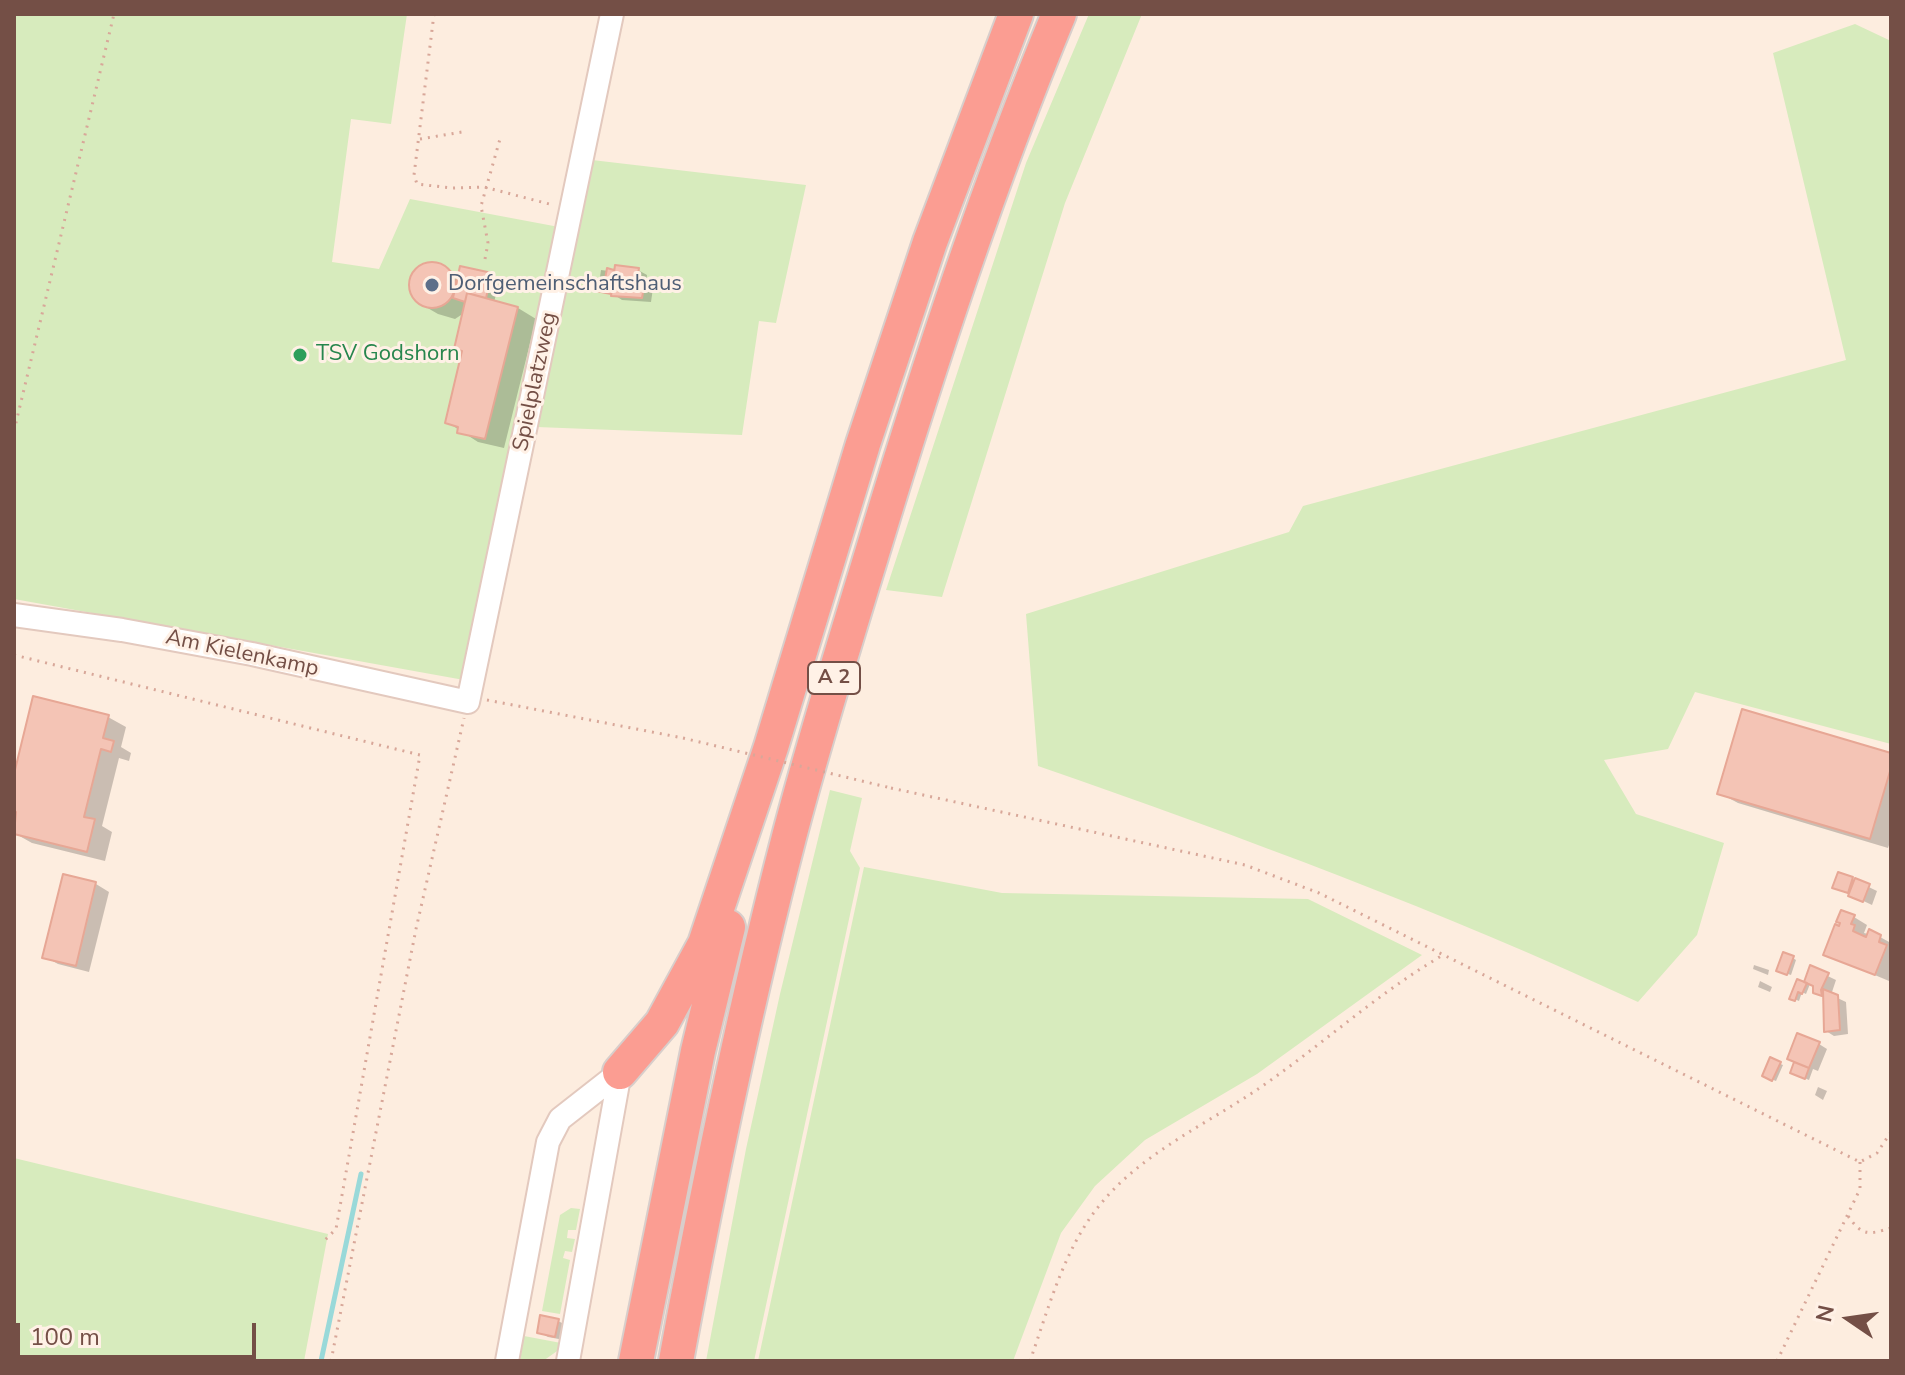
<!DOCTYPE html>
<html>
<head>
<meta charset="utf-8">
<style>
	body { margin:0 }
	#map { position:relative; width:1905px; height:1375px; overflow:hidden; background:#fdeddf; font-family:"Nunito Sans",sans-serif }
	canvas { display:block }
	.frame { position:absolute; inset:0; border:16px solid #744f46; pointer-events:none }
	.north { position:absolute; left:1809px; top:1279px; width:80px; height:80px; -webkit-text-stroke:6px #fff1e6; paint-order:stroke; rotate:283deg; font-size:22px; font-weight:700; line-height:32px; text-align:center; color:#744f46 }
	.north::after { content:''; display:block; margin:auto; width:28px; height:36px; background:#744f46; clip-path:polygon(50% 0,100% 100%,50% 72%,0 100%) }
	.scale { position:absolute; left:16px; top:1323px; width:240px; height:36px; box-sizing:border-box; border:4px solid #744f46; border-top:0; padding-left:10px; font-size:24px; line-height:28px; white-space:nowrap; color:#744f46; -webkit-text-stroke:6px #fff1e6; paint-order:stroke }
</style>
</head>
<body>
<div id="map">
<canvas width="1905" height="1375"></canvas>
<div class="frame"></div>
<div class="north">N</div>
<div class="scale">100 m</div>
</div>
<script>
const c = document.querySelector('canvas').getContext('2d');
c.lineJoin = 'round';
function paint(path, color) { c.fillStyle = color; c.fill(path, 'evenodd'); }
function stroke(path, color, width, dash) { c.strokeStyle = color; c.lineWidth = width; c.lineCap = dash ? 'butt' : 'round'; c.setLineDash(dash || []); c.stroke(path); }
function label(font, color, halo, rows, align = 'center') {
  c.font = font + ' "Nunito Sans",sans-serif'; c.lineWidth = 6; c.setLineDash([]); c.textBaseline = 'middle'; c.strokeStyle = halo; c.fillStyle = color; for (const [text, x, y, turn = 0] of rows) {
    c.save(); c.translate(x, y); c.rotate((+turn || 0) * Math.PI / 180); c.textAlign = isNaN(turn) ? turn : align; if (halo) c.strokeText(text, 0, 0); c.fillText(text, 0, 0); c.restore();
  }
}
paint(new Path2D(`
	M 14,14 L 407,14 L 391,124 L 351,119 L 332,262 L 379,269 L 410,199 L 559,227 L 464,680 L 14,599 Z
	M 1089,14 L 1142,14 L 1065,203 L 942,597 L 886,590 L 1026,163 Z
	M 1855,24 L 1891,41 L 1891,744 L 1695,692 L 1668,749 L 1604,760 L 1636,814 L 1724,843 L 1697,935 L 1638,1002 C 1442,911 1242,837 1038,766 L 1026,614 L 1289,532 L 1303,506 L 1846,360 L 1773,53 Z
	M 592,160 L 806,185 L 776,323 L 759,321 L 742,435 L 537,427 Z
	M 830,790 L 862,798 L 850,851 L 860,868 L 754,1361 L 706,1361 L 746,1149 L 780,994 Z
	M 864,867 L 1002,893 L 1308,899 L 1422,955 L 1257,1074 L 1145,1140 L 1095,1186 L 1061,1233 L 1013,1361 L 758,1361 Z
	M 14,1158 L 328,1234 L 304,1361 L 14,1361 Z
	M 571,1208 L 580,1209 L 576,1230 L 568,1230 L 567,1238 L 575,1239 L 572,1252 L 565,1251 L 563,1258 L 570,1260 L 560,1314 L 542,1311 L 560,1215 Z
	M 524,1336 L 561,1343 L 560,1349 L 543,1361 L 520,1361 Z`), '#d7ebbd');
paint(new Path2D(`
	M 429,263 L 445,267 L 460,276 L 492,275 L 500,280 L 494,302 L 518,308 L 536,319 L 504,448 L 478,442 L 447,422 L 464,353 L 456,348 L 464,313 L 455,319 L 438,314 L 419,303 L 410,289 L 414,273 Z
	M 601,270 L 616,272 L 638,270 L 647,275 L 646,284 L 653,288 L 651,302 L 622,300 L 613,294 L 598,290 Z
	M 108,717 L 126,727 L 121,747 L 131,753 L 129,761 L 119,758 L 102,826 L 112,832 L 105,861 L 32,843 L 14,833 L 18,814 L 14,812 L 14,782 Z
	M 1891,755 L 1891,839 L 1888,848 L 1738,803 L 1719,793 Z
	M 64,877 L 96,884 L 109,892 L 89,972 L 58,964 L 45,957 Z
	M 1852,879 L 1877,891 L 1872,905 L 1838,889 Z
	M 1854,917 L 1867,925 L 1864,933 L 1880,937 L 1891,943 L 1889,981 L 1825,954 L 1840,929 Z
	M 1793,958 L 1796,960 L 1791,975 L 1782,972 Z
	M 1754,965 L 1769,970 L 1768,975 L 1753,969 Z
	M 1811,968 L 1836,980 L 1831,995 L 1846,1002 L 1848,1034 L 1834,1036 L 1826,1031 L 1824,995 L 1814,989 L 1815,986 L 1810,984 L 1806,994 L 1802,992 L 1799,1001 L 1792,998 L 1805,985 Z
	M 1760,981 L 1772,987 L 1770,992 L 1758,987 Z
	M 1819,1044 L 1827,1049 L 1818,1071 L 1813,1069 L 1809,1080 L 1795,1074 L 1796,1062 Z
	M 1771,1060 L 1783,1065 L 1776,1081 L 1764,1076 Z
	M 1818,1087 L 1827,1091 L 1823,1100 L 1815,1095 Z
	M 558,1321 L 566,1325 L 564,1340 L 548,1337 L 539,1332 Z`), '#0003');
stroke(new Path2D(`
	M 321,1361 L 361,1174`), '#99d9d9', 5);
const building = new Path2D(`
	M409 285a23 23 0 1 1 46 0a23 23 0 1 1-46 0Z
	M 615,265 L 639,268 L 637,280 L 645,281 L 642,298 L 611,296 Z
	M 460,266 L 492,273 L 486,298 L 467,293 L 465,302 L 453,298 Z
	M 607,268 L 614,270 L 611,294 L 596,291 L 597,284 L 604,285 Z
	M 467,293 L 518,307 L 485,439 L 457,433 L 458,427 L 445,423 L 462,351 L 454,349 Z
	M 33,696 L 109,715 L 103,738 L 114,741 L 111,752 L 101,749 L 84,817 L 95,819 L 87,852 L 14,834 L 16,812 L 14,812 L 14,774 Z
	M 1742,709 L 1891,753 L 1891,768 L 1870,839 L 1717,794 Z
	M 1838,872 L 1853,877 L 1848,893 L 1832,888 Z
	M 63,874 L 96,882 L 76,966 L 42,958 Z
	M 1855,878 L 1870,884 L 1863,902 L 1848,896 Z
	M 1841,910 L 1855,915 L 1851,924 L 1855,925 L 1853,931 L 1866,937 L 1869,929 L 1881,935 L 1879,942 L 1887,945 L 1875,975 L 1823,955 L 1835,924 L 1839,926 L 1840,923 L 1836,922 Z
	M 1783,952 L 1794,956 L 1787,975 L 1776,971 Z
	M 1810,965 L 1829,973 L 1821,990 L 1822,996 L 1813,993 L 1813,986 L 1804,982 Z
	M 1797,979 L 1807,983 L 1802,994 L 1798,992 L 1795,1001 L 1789,999 Z
	M 1823,989 L 1838,995 L 1840,1030 L 1824,1032 Z
	M 1797,1033 L 1820,1042 L 1809,1068 L 1787,1059 Z
	M 1770,1057 L 1781,1062 L 1772,1081 L 1762,1076 Z
	M 1794,1062 L 1809,1068 L 1805,1079 L 1790,1073 Z
	M 540,1315 L 559,1319 L 555,1337 L 537,1333 Z`);
paint(building, '#f4c4b5');
stroke(building, '#e7a795', 2);
const minor = new Path2D(`
	M 14,615 L 122,630 L 252,654 L 468,702 L 612,14
	M 507,1361 L 548,1142 L 560,1119 L 620,1072
	M 568,1361 L 620,1072`);
const highway = new Path2D(`
	M 620,1072 L 662,1023 L 705,944 L 771,747 L 863,444 L 930,242 L 1016,14
	M 636,1361 L 698,1051 L 728,927
	M 676,1361 C 708,1186 744,1010 789,837 C 815,737 846,639 876,540 C 930,362 988,185 1059,14`);
stroke(minor, '#e3c9be', 26);
stroke(highway, '#d8cecb', 38);
stroke(new Path2D(`
	M 434,14 L 414,175 L 417,184 L 452,188 L 484,187 L 553,205
	M 420,139 L 462,132
	M 485,259 L 488,243 L 481,206 L 500,139
	M 14,431 L 114,14
	M 14,655 L 420,755 L 336,1229 L 325,1240
	M 487,700 L 683,738
	M 891,788 L 1245,865 L 1319,893 L 1860,1162 L 1877,1153 L 1891,1132
	M 1848,1216 C 1862,1236 1868,1235 1891,1228
	M 331,1361 L 416,929 L 464,718
	M 1030,1361 C 1048,1310 1064,1249 1099,1206 C 1140,1154 1207,1124 1261,1087 C 1323,1044 1378,993 1443,955
	M 1777,1361 L 1860,1189 L 1860,1162`), '#d8a799', 3, [2, 6]);
stroke(minor, '#fff', 22);
stroke(highway, '#fb9d92', 34);
stroke(new Path2D(`
	M 683,738 L 891,788`), '#d8a799', 3, [2, 6]);
for (const [x, y, r, color] of [
	[432,285,8,"#5c6f8a"],
	[300,355,8,"#2e9e5b"]
]) { const dot = new Path2D(); dot.arc(x, y, r, 0, 2 * Math.PI); c.fillStyle = color; c.fill(dot); stroke(dot, '#fff1e6', 3); }
for (const [x, y, w] of [
	[834,678,52]
]) { const box = new Path2D(); box.roundRect(x - w / 2, y - 16, w, 32, 6); c.fillStyle = '#fff1e6'; c.fill(box); stroke(box, '#744f46', 2); }
label('bold 20px', '#744f46', null, [
	["A 2",834,678]
]);
label('22px', '#4e5e75', '#fff1e6', [
	["Dorfgemeinschaftshaus",448,285]
], 'left');
label('22px', '#27864d', '#fff1e6', [
	["TSV Godshorn",316,355]
], 'left');
label('22px', '#744f46', '#fff1e6', [
	["Spielplatzweg",536,382,-78],
	["Am Kielenkamp",242,654,12]
]);
</script>
</body>
</html>
